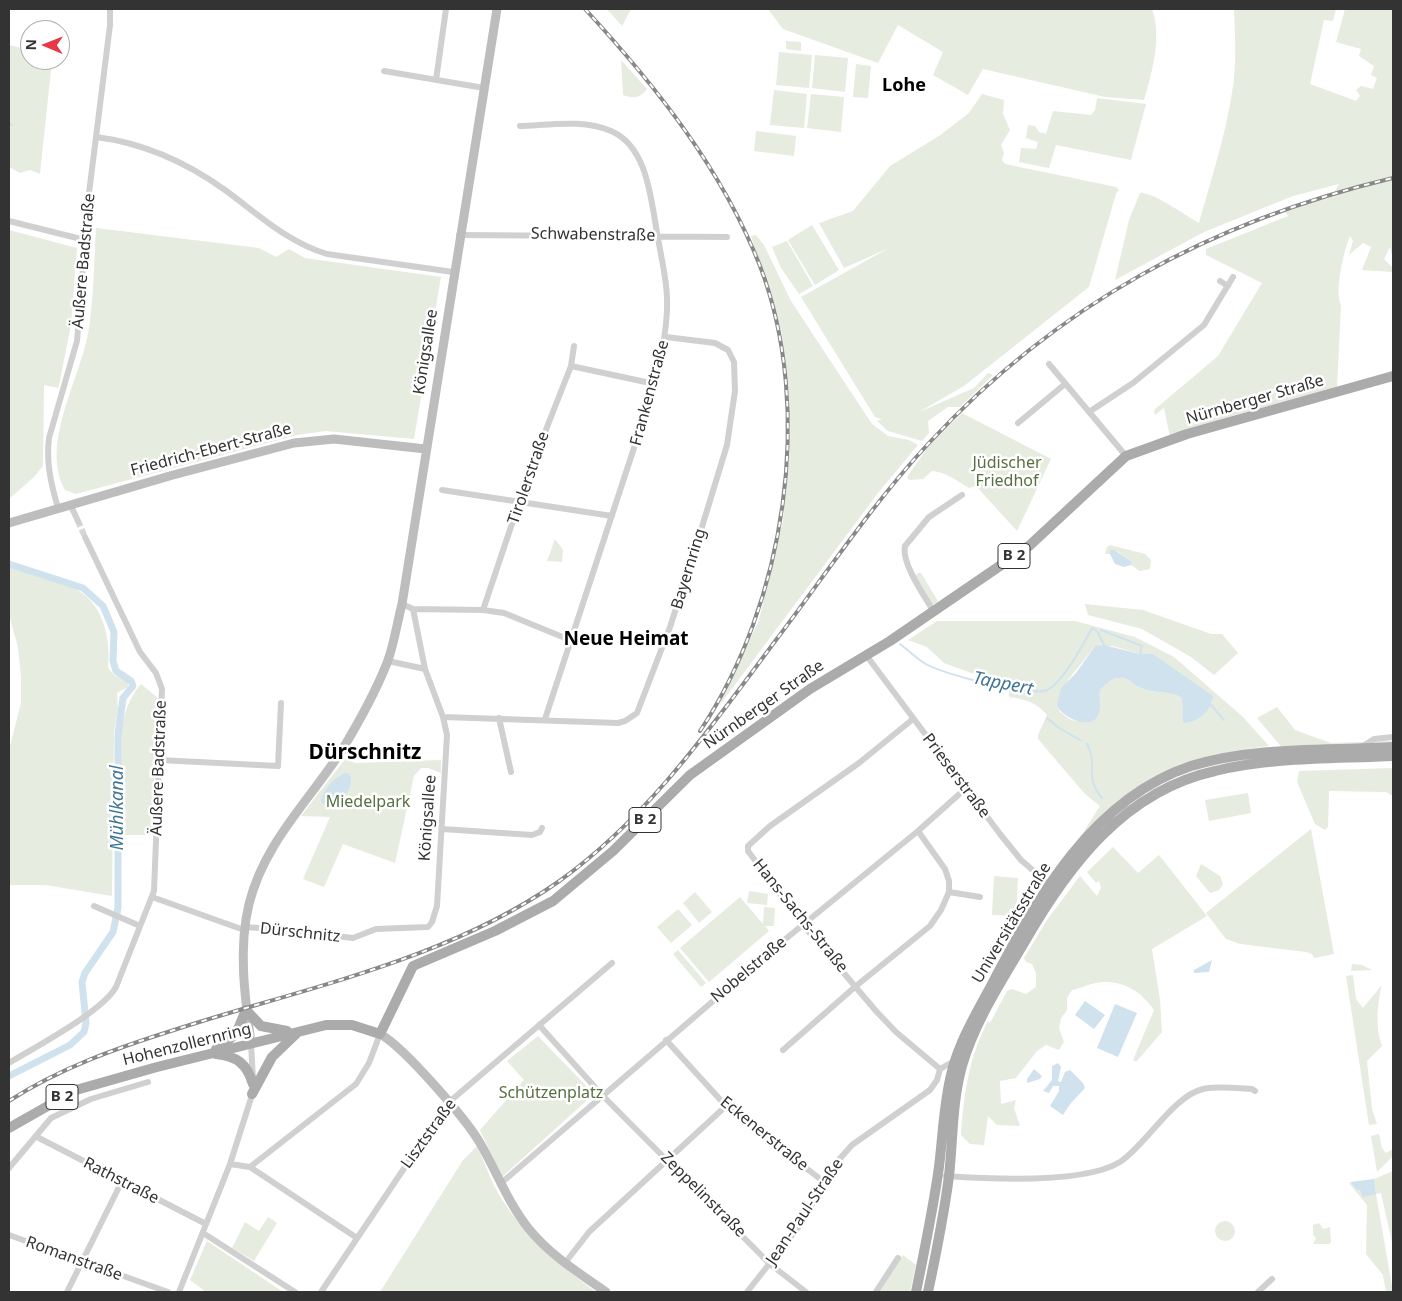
<!DOCTYPE html>
<html>
<head>
<meta charset="utf-8">
<style>
	body { margin:0 }
	#map { position:relative; width:1402px; height:1301px; overflow:hidden; background:#fff; font-family:"Noto Sans",sans-serif }
	canvas { display:block }
	.frame { position:absolute; inset:0; border:10px solid #333; pointer-events:none }
	.north { position:absolute; left:20px; top:20px; width:50px; height:50px; box-sizing:border-box; background:#fff; border:1px solid #adadad; border-radius:50%; rotate:271deg; font-size:14px; font-weight:700; line-height:20px; text-align:center; color:#333 }
	.north::after { content:''; display:block; margin:auto; width:18px; height:22px; background:#e63946; clip-path:polygon(50% 0,100% 100%,50% 72%,0 100%) }
</style>
</head>
<body>
<div id="map">
<canvas width="1402" height="1301"></canvas>
<div class="frame"></div>
<div class="north">N</div>
</div>
<script>
const c = document.querySelector('canvas').getContext('2d');
c.lineJoin = 'round';
function paint(path, color) { c.fillStyle = color; c.fill(path, 'evenodd'); }
function stroke(path, color, width, dash) { c.strokeStyle = color; c.lineWidth = width; c.lineCap = dash ? 'butt' : 'round'; c.setLineDash(dash || []); c.stroke(path); }
function label(font, color, halo, rows, align = 'center') {
  c.font = font + ' "Noto Sans",sans-serif'; c.lineWidth = 5; c.setLineDash([]); c.textBaseline = 'middle'; c.strokeStyle = halo; c.fillStyle = color; for (const [text, x, y, turn = 0] of rows) {
    c.save(); c.translate(x, y); c.rotate((+turn || 0) * Math.PI / 180); c.textAlign = isNaN(turn) ? turn : align; if (halo) c.strokeText(text, 0, 0); c.fillText(text, 0, 0); c.restore();
  }
}
paint(new Path2D(`
	M 607,9 L 631,9 L 622,26 Z
	M 768,9 L 1152,9 C 1162,37 1152,73 1144,100 L 1105,97 L 983,69 L 968,95 L 933,75 L 943,52 L 898,25 L 878,63 L 783,29 Z
	M 1234,9 L 1336,9 L 1333,21 L 1324,20 L 1310,84 L 1356,101 L 1360,96 L 1356,90 L 1361,86 L 1373,89 L 1377,78 L 1371,75 L 1374,66 L 1359,56 L 1361,49 L 1336,42 L 1345,9 L 1393,9 L 1393,260 L 1390,247 L 1384,259 L 1393,268 L 1393,272 L 1362,270 L 1371,247 L 1363,243 L 1349,255 L 1353,241 L 1350,236 C 1344,250 1334,291 1341,305 L 1337,388 L 1235,415 L 1170,437 L 1164,408 L 1155,415 L 1154,410 L 1218,356 L 1262,283 L 1206,255 L 1206,249 L 1288,216 L 1285,211 L 1332,196 L 1339,184 L 1293,196 L 1204,232 L 1115,280 L 1129,220 L 1140,193 C 1154,192 1186,216 1199,223 C 1211,180 1225,137 1232,93 C 1237,65 1235,37 1234,9 Z
	M 786,41 L 801,42 L 801,51 L 786,49 Z
	M 9,45 L 30,50 L 30,60 L 52,60 L 40,174 L 30,170 L 20,173 L 9,167 Z
	M 779,52 L 812,55 L 809,88 L 776,85 Z
	M 815,55 L 848,58 L 845,92 L 812,88 Z
	M 621,60 L 647,89 C 640,98 634,99 623,95 Z
	M 856,64 L 871,66 L 868,98 L 853,97 Z
	M 774,90 L 807,94 L 804,128 L 770,125 Z
	M 811,94 L 844,97 L 841,132 L 807,128 Z
	M 982,94 L 1004,100 L 1003,114 L 1010,130 L 1001,145 L 1004,153 L 1002,160 L 1005,164 L 1116,187 L 1119,190 L 1116,194 L 1089,287 L 964,386 L 919,412 L 974,388 L 988,373 L 993,375 L 960,407 L 948,407 L 928,421 L 929,433 L 922,441 L 888,431 L 877,421 L 882,419 L 875,417 L 801,297 L 889,248 L 844,268 L 819,223 L 853,211 L 890,166 L 939,136 L 969,113 Z
	M 1097,98 L 1146,104 L 1131,160 L 1056,145 L 1049,168 L 1019,162 L 1021,148 L 1036,149 L 1038,142 L 1026,138 L 1028,125 L 1035,126 L 1039,132 L 1046,134 L 1053,111 L 1091,115 L 1095,110 Z
	M 756,131 L 796,136 L 794,156 L 754,151 Z
	M 812,225 L 839,270 L 815,285 L 788,240 Z
	M 96,228 L 259,248 L 276,257 L 289,249 L 305,258 L 441,277 L 414,439 L 326,431 L 297,435 L 76,494 L 65,490 C 39,443 82,377 89,328 C 94,295 94,261 96,228 Z
	M 9,230 L 77,248 L 71,325 L 59,385 L 58,388 L 44,385 L 43,466 L 34,477 L 9,499 Z
	M 756,235 L 764,245 L 791,301 L 872,424 L 888,436 L 909,440 L 918,445 L 878,493 L 719,706 L 759,620 L 783,521 L 790,435 L 782,334 L 751,236 Z
	M 787,241 L 813,286 L 799,294 L 781,268 L 772,247 Z
	M 962,413 L 1051,459 L 1017,531 L 976,486 L 969,488 C 957,481 946,472 932,471 L 923,479 L 909,480 L 907,477 L 928,447 Z
	M 555,539 L 563,550 L 562,562 L 547,561 Z
	M 1110,545 L 1145,554 L 1151,560 L 1150,569 L 1140,571 L 1131,565 L 1131,561 L 1118,552 L 1111,550 L 1110,554 L 1105,554 L 1107,547 Z
	M 9,567 C 26,573 65,582 79,591 C 104,606 111,641 108,668 L 114,675 L 128,682 L 128,687 L 117,693 L 118,709 L 114,734 L 112,896 L 45,885 L 9,885 L 9,750 L 21,703 L 21,676 L 18,647 L 9,615 Z
	M 918,573 L 921,573 L 938,601 L 935,604 L 931,604 L 915,576 Z
	M 1085,604 L 1143,610 L 1211,634 L 1222,634 L 1238,653 L 1214,675 L 1191,657 L 1142,629 L 1088,615 Z
	M 937,621 L 1075,621 L 1135,637 L 1174,657 L 1243,717 L 1269,746 C 1188,755 1136,780 1079,839 L 1100,806 L 1085,794 L 1038,739 L 1038,735 L 1047,715 C 1036,702 1025,699 1009,697 L 1008,682 L 971,673 L 944,663 L 927,647 L 908,640 ZM 1095,646 L 1113,646 L 1140,654 L 1153,654 L 1203,691 L 1184,723 L 1182,698 C 1169,690 1155,694 1141,688 C 1135,686 1130,680 1124,678 C 1114,676 1107,683 1100,690 L 1099,713 L 1088,722 L 1071,720 L 1060,712 L 1057,706 L 1068,680 Z
	M 141,684 L 159,699 L 151,835 L 122,835 C 121,789 109,720 141,684 Z
	M 1277,707 L 1295,730 L 1331,743 L 1393,741 L 1393,745 L 1284,750 L 1257,718 Z
	M 346,758 L 355,763 L 441,760 L 441,773 L 428,768 L 421,768 L 414,776 L 395,863 L 343,844 L 324,887 L 303,879 L 330,817 L 301,816 Z
	M 1393,768 L 1393,796 L 1386,792 L 1329,791 L 1328,827 L 1325,830 L 1315,824 L 1297,782 L 1299,771 Z
	M 1248,793 L 1251,813 L 1209,821 L 1205,800 Z
	M 1311,829 L 1334,954 L 1314,958 L 1312,954 L 1306,952 L 1240,944 L 1226,939 L 1206,913 Z
	M 1113,847 L 1138,873 L 1159,855 L 1207,916 L 1152,949 L 1160,1000 L 1162,1032 L 1136,1062 L 1133,1060 L 1154,1010 C 1143,994 1127,982 1106,982 C 1095,981 1082,988 1072,990 L 1067,998 L 1067,1010 L 1061,1018 L 1059,1028 L 1064,1042 L 1059,1050 L 1046,1045 L 1037,1051 L 1016,1078 L 1000,1081 L 1001,1104 L 1016,1100 L 1014,1108 L 1020,1126 L 997,1125 L 988,1116 L 984,1145 L 970,1144 L 961,1135 C 964,1095 968,1059 988,1021 L 990,1023 L 1007,991 L 1012,989 L 1026,994 L 1036,987 L 1036,973 L 1032,964 L 1026,962 L 1024,958 L 1047,920 L 1080,876 L 1097,896 L 1101,888 L 1099,881 L 1096,883 L 1087,872 Z
	M 1201,864 L 1220,876 L 1223,884 L 1219,890 L 1210,893 L 1196,876 Z
	M 994,876 L 1018,878 L 1016,916 L 992,915 Z
	M 749,891 L 768,894 L 767,905 L 747,903 Z
	M 695,892 L 712,912 L 699,923 L 683,903 Z
	M 740,897 L 763,924 L 764,907 L 775,908 L 774,926 L 765,926 L 769,931 L 709,982 L 680,948 Z
	M 678,909 L 692,925 L 671,943 L 657,927 Z
	M 678,950 L 706,983 L 701,987 L 673,954 Z
	M 1352,964 L 1362,965 L 1372,970 L 1351,971 Z
	M 1353,975 L 1356,999 L 1363,1008 L 1382,985 C 1377,1003 1375,1028 1382,1046 L 1367,1061 L 1372,1109 L 1377,1124 L 1369,1125 L 1346,976 Z
	M 538,1036 L 594,1094 L 502,1177 L 480,1130 L 524,1080 L 507,1061 Z
	M 1379,1134 L 1382,1148 L 1386,1153 L 1393,1149 L 1393,1156 L 1377,1172 L 1371,1136 Z
	M 477,1146 C 485,1163 491,1182 501,1198 C 526,1238 559,1265 596,1292 L 380,1292 L 463,1160 Z
	M 1393,1171 L 1393,1247 L 1381,1193 L 1376,1194 L 1393,1292 L 1386,1292 L 1383,1275 L 1366,1254 L 1367,1205 L 1348,1182 C 1361,1190 1359,1193 1376,1194 L 1374,1179 Z
	M 268,1217 L 277,1223 L 254,1261 L 232,1248 L 245,1222 L 259,1231 Z
	M1215 1231a10 10 0 1 1 20 0a10 10 0 1 1-20 0Z
	M 1319,1223 L 1323,1229 L 1330,1227 L 1331,1242 L 1329,1244 L 1313,1244 L 1316,1238 L 1313,1235 L 1313,1225 Z
	M 207,1241 L 283,1292 L 206,1292 L 190,1280 Z
	M 903,1255 L 916,1265 L 910,1292 L 880,1292 Z`), '#e6ecdf');
paint(new Path2D(`
	M 1110,550 L 1114,550 L 1131,561 L 1131,565 L 1124,567 L 1115,564 L 1110,554 Z
	M 1104,645 L 1140,654 L 1153,654 L 1213,696 C 1210,712 1199,722 1183,723 L 1182,698 C 1169,690 1155,694 1141,688 C 1135,686 1130,680 1124,678 C 1114,676 1107,683 1100,690 C 1099,697 1101,706 1099,713 C 1093,732 1063,718 1057,706 L 1061,688 L 1076,673 L 1095,646 Z
	M 345,773 L 350,774 C 356,791 338,803 323,804 L 321,802 C 322,791 335,777 345,773 Z
	M 1212,960 L 1209,972 L 1194,973 L 1194,970 Z
	M 1085,1001 L 1105,1015 L 1094,1029 L 1075,1015 Z
	M 1115,1004 L 1137,1013 L 1118,1057 L 1097,1048 Z
	M 1058,1063 L 1061,1067 L 1058,1081 L 1061,1082 L 1065,1072 L 1070,1070 L 1083,1083 L 1085,1088 L 1071,1103 L 1063,1115 L 1050,1106 L 1059,1091 L 1059,1086 L 1053,1086 L 1049,1093 L 1043,1091 L 1052,1080 L 1052,1066 Z
	M 1034,1069 L 1042,1076 L 1040,1079 L 1027,1083 L 1027,1079 Z
	M 1374,1179 L 1376,1194 L 1363,1197 L 1360,1190 L 1357,1190 L 1350,1182 Z`), '#cfe2ee');
stroke(new Path2D(`
	M 9,123 L 12,125
	M 1101,630 L 1142,646 L 1140,654
	M 900,644 C 908,650 916,658 924,663 C 941,674 1030,697 1047,690 C 1063,683 1084,643 1092,628 L 1097,631 L 1104,645
	M 1211,705 L 1224,720
	M 1047,718 L 1059,728 L 1080,740
	M 1087,744 C 1099,766 1083,775 1102,798`), '#cfe2ee', 2);
stroke(new Path2D(`
	M 9,564 L 83,588 L 103,606 L 114,632 L 113,661 L 116,671 L 131,681 L 133,686 L 123,698 L 118,735 L 118,908 L 113,932 L 85,973 L 82,982 L 86,1023 L 84,1032 L 70,1045 L 9,1076`), '#cfe2ee', 7);
stroke(new Path2D(`
	M 78,521 L 85,537`), '#d6d6d6', 6, [6, 3]);
stroke(new Path2D(`
	M 384,71 L 484,88
	M 436,80 L 446,9
	M 520,126 C 549,125 584,119 611,131 C 649,147 651,203 658,238 C 662,262 668,285 667,309 C 666,335 661,359 655,384 L 545,719
	M 96,137 C 144,143 186,162 225,190 C 258,214 287,242 327,254 L 453,272
	M 9,221 L 85,240
	M 459,235 L 727,237
	M 1220,281 L 1228,286
	M 1049,364 L 1126,456
	M 571,366 L 655,384
	M 1089,412 L 1133,383 L 1204,325 L 1233,277
	M 1018,423 L 1065,384
	M 442,490 L 612,516
	M 70,504 L 78,521
	M 58,508 C 51,484 46,463 49,438 L 77,341 L 89,193 L 110,25 L 110,9
	M 402,604 L 413,609 L 483,610 L 504,613 L 570,640
	M 483,610 L 529,473 L 571,366 L 574,346
	M 934,612 C 925,597 901,563 905,546 L 929,517 L 962,495
	M 866,655 L 1000,834 L 1021,860 L 1051,886
	M 388,661 L 425,669
	M 443,717 L 618,723 L 625,721 L 637,713 L 670,627 L 694,553 L 727,445 L 735,391 L 734,362 L 728,350 L 715,343 L 666,337
	M 499,718 L 511,772
	M 913,719 L 859,763 L 770,826 L 748,846 L 748,851 L 803,925 L 876,1011 L 896,1032 L 940,1069
	M 1360,748 L 1374,739 L 1393,737
	M 159,760 L 278,766 L 281,703
	M 442,829 L 532,835 L 540,832 L 542,828
	M 949,892 L 980,897
	M 152,897 L 244,930
	M 94,906 L 140,926
	M 245,927 L 287,930 L 353,938 L 376,929 L 428,927 L 432,922 L 437,906 L 447,735 L 443,717 L 425,669 L 413,609
	M 539,1025 L 602,1095 L 770,1264 L 806,1292
	M 666,1040 L 726,1106 L 824,1182
	M 251,1043 L 253,1079
	M 783,1050 L 856,986 L 930,926 L 941,910 L 949,892 L 949,881 L 945,869 L 918,831
	M 9,1063 C 35,1047 102,1012 116,987 L 154,891 L 162,689 L 156,673 L 140,652 L 85,537
	M 37,1137 L 206,1224
	M 230,1164 L 250,1167 L 357,1238
	M 250,1167 L 356,1084 L 369,1063 L 380,1034
	M 9,1168 L 51,1118 L 91,1099 L 148,1082
	M 946,1176 C 989,1179 1084,1184 1120,1162 C 1146,1145 1173,1096 1203,1089 C 1218,1086 1236,1088 1252,1089 L 1255,1091
	M 500,1184 L 783,941 L 918,831 L 965,789
	M 203,1233 L 295,1292
	M 9,1235 L 168,1292
	M 565,1263 L 589,1232 L 726,1106
	M 67,1292 L 122,1181
	M 179,1292 L 230,1164 L 253,1092
	M 321,1292 L 448,1103 L 612,963
	M 747,1292 L 800,1225 L 836,1163 L 852,1145 L 930,1090 L 937,1080 L 940,1069 L 956,1060
	M 876,1292 L 898,1258
	M 1258,1292 L 1272,1279`), '#d0d0d0', 6);
stroke(new Path2D(`
	M 9,523 L 173,475 L 294,443 L 334,439 L 426,449
	M 380,1034 C 404,1047 466,1119 480,1143 C 497,1172 508,1203 529,1229 C 550,1255 579,1273 606,1292
	M 251,1043 C 245,998 238,949 249,904 C 264,843 309,801 342,750 C 359,722 375,693 387,663 C 394,645 397,623 402,604 L 497,9`), '#bdbdbd', 9);
stroke(new Path2D(`
	M 246,1010 L 261,1026 L 287,1031
	M 216,1049 L 236,1034 L 246,1010
	M 216,1054 C 237,1056 247,1064 253,1084
	M 252,1094 L 272,1057 L 296,1034
	M 9,1128 L 76,1090 L 157,1067 L 326,1025 L 352,1025 L 380,1034 L 413,966 L 495,931 L 553,901 L 613,851 L 690,775 L 810,689 L 890,641 L 1029,546 L 1126,456 L 1187,434 L 1393,376
	M 916,1292 C 924,1253 932,1214 938,1174 C 943,1140 943,1104 952,1071 C 960,1040 977,1012 992,984 C 1037,898 1092,799 1191,766 C 1255,746 1327,751 1393,747
	M 928,1292 C 936,1254 944,1215 949,1176 C 953,1140 952,1102 962,1066 C 974,1023 1001,982 1024,943 C 1068,866 1124,791 1215,771 C 1272,757 1334,759 1393,756`), '#ababab', 10);
const rail = new Path2D(`
	M 585,9 C 655,85 722,169 760,266 C 815,410 785,604 700,731
	M 9,1101 C 60,1068 117,1048 174,1030 C 303,988 445,961 558,882 C 648,818 711,727 776,640 C 826,574 873,503 929,443 C 1057,305 1212,221 1393,178`);
stroke(rail, '#888', 4);
stroke(rail, '#fff', 2, [5.5]);
for (const [x, y, w] of [
	[1014,556,32],
	[645,820,32],
	[62,1097,32]
]) { const box = new Path2D(); box.roundRect(x - w / 2, y - 12.5, w, 25, 4); c.fillStyle = '#fff'; c.fill(box); stroke(box, '#333', 1); }
label('bold 15px', '#333', null, [
	["B 2",1014,556],
	["B 2",645,820],
	["B 2",62,1097]
]);
label('16px', '#333', '#fff', [
	["Schwabenstraße",593,235,1],
	["Äußere Badstraße",84,261,-85],
	["Königsallee",426,352,-81],
	["Frankenstraße",650,393,-75],
	["Nürnberger Straße",1255,400,-16],
	["Friedrich-Ebert-Straße",211,450,-15],
	["Tirolerstraße",529,478,-71],
	["Bayernring",689,569,-73],
	["Nürnberger Straße",764,705,-35],
	["Äußere Badstraße",159,768,-88],
	["Prieserstraße",956,776,53],
	["Königsallee",428,818,-86],
	["Hans-Sachs-Straße",800,916,51],
	["Universitätsstraße",1012,923,-59],
	["Dürschnitz",300,933,6],
	["Nobelstraße",749,970,-40],
	["Hohenzollernring",187,1045,-14],
	["Lisztstraße",429,1134,-54],
	["Eckenerstraße",764,1134,39],
	["Rathstraße",121,1181,27],
	["Zeppelinstraße",703,1195,45],
	["Jean-Paul-Straße",805,1212,-56],
	["Romanstraße",74,1259,20]
]);
label('16px', '#56703f', '#fff', [
	["Jüdischer",1007,463],
	["Friedhof",1007,481],
	["Miedelpark",368,802],
	["Schützenplatz",551,1093]
]);
label('bold 18px', '#000', '#fff', [
	["Lohe",904,86]
]);
label('italic 18px', '#3f7597', '#fff', [
	["Tappert",1003,684,11],
	["Mühlkanal",118,808,-90]
]);
label('bold 19px', '#000', '#fff', [
	["Neue Heimat",626,640]
]);
label('bold 21px', '#000', '#fff', [
	["Dürschnitz",365,753]
]);
</script>
</body>
</html>
